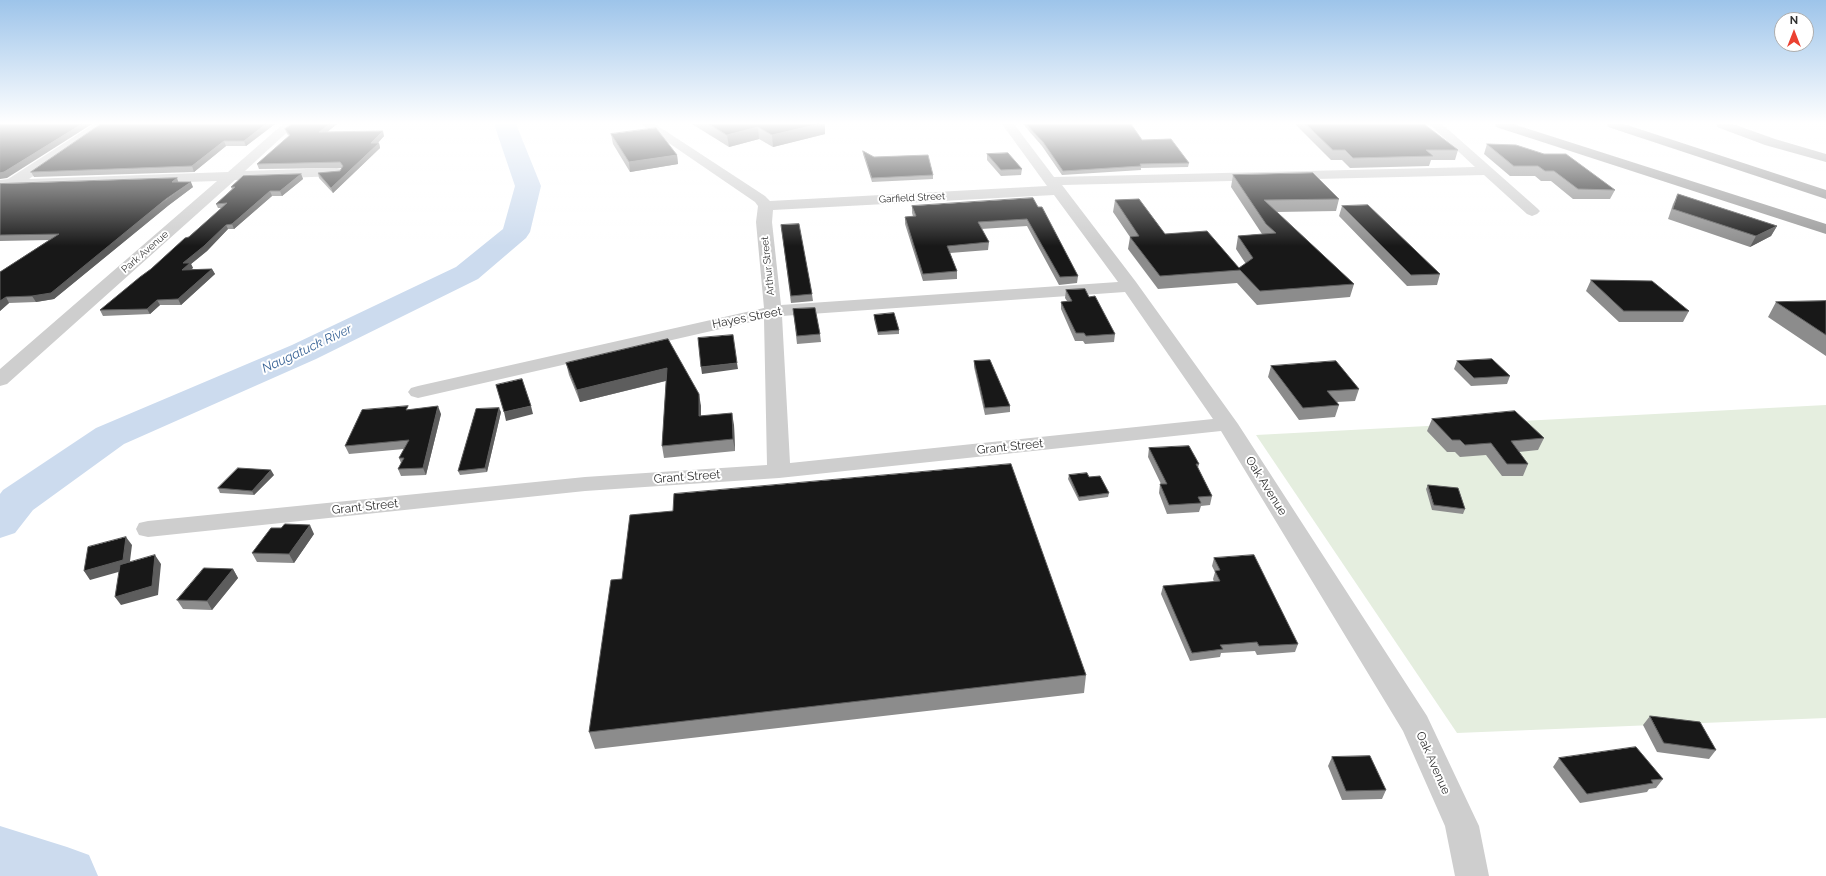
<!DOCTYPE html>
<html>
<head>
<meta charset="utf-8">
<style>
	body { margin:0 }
	#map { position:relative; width:1826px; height:876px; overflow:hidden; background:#fff; font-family:Raleway,sans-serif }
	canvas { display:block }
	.north { position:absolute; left:1774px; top:12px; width:40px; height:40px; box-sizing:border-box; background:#fff; border:1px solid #adadad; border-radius:50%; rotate:0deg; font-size:11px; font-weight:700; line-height:16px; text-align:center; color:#313131 }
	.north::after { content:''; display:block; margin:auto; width:14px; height:18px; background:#eb4131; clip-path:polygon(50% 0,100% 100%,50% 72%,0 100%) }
</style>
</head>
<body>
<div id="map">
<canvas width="1826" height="876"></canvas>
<div class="north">N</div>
</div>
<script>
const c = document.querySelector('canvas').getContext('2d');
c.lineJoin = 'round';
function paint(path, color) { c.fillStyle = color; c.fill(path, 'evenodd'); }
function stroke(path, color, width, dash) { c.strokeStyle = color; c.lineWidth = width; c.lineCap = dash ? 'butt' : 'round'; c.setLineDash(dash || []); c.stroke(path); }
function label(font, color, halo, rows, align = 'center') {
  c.font = font + ' Raleway,sans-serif'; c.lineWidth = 4; c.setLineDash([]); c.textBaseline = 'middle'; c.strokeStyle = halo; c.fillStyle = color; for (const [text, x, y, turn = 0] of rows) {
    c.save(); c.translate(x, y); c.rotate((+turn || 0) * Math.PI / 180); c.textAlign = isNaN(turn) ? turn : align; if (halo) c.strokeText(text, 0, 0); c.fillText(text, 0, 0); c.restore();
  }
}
paint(new Path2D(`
	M 1826,405 L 1826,718 L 1457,733 L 1256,435 Z`), '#e5eedf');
paint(new Path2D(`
	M 494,124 L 516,124 L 541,186 L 530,232 L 526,238 L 478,279 L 316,359 L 124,444 L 33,510 L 15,533 L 0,538 L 0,494 L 3,490 L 96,428 L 292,345 L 456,267 L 503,229 L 515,186 Z
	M 0,826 L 67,847 L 89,855 L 98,876 L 0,876 Z`), '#ccdbee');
paint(new Path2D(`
	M 94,124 L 108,124 L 29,179 L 228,172 L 283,124 L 296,124 L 245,171 L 337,168 L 342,169 L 344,172 L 342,175 L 337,176 L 235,180 L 7,384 L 0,386 L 0,369 L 217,181 L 0,188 L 0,180 L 8,179 Z
	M 641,124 L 655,124 L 765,196 L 770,201 L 1047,186 L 1002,124 L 1014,124 L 1054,177 L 1475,167 L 1429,124 L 1442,124 L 1537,208 L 1540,211 L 1537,214 L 1532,216 L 1527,214 L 1484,175 L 1062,185 L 1136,282 L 1238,424 L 1427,716 L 1479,826 L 1489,876 L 1455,876 L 1445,826 L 1403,731 L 1221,431 L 779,478 L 585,491 L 148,537 L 139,535 L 136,529 L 139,523 L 148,521 L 585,477 L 767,465 L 764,319 L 418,398 L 411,396 L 408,392 L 411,388 L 418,386 L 764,308 L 756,222 L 758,206 L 755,202 ZM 1054,195 L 1118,282 L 781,305 L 772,222 L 773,210 ZM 1125,292 L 1213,419 L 790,463 L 782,316 Z`), '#cecece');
paint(new Path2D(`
	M 1716,124 L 1733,124 L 1775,139 L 1826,154 L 1826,162 L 1765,145 L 1717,127 Z`), '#a9a9a9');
paint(new Path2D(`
	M 1495,124 L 1513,124 L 1826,224 L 1826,234 L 1496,127 Z
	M 1607,124 L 1624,124 L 1826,190 L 1826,199 L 1608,127 Z`), '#989898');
paint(new Path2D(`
	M 101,124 L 275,124 L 246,146 L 226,146 L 194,172 L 34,177 L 31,172 Z
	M 292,124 L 337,124 L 327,132 L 384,136 L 378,143 L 379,143 L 380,148 L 333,193 L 319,178 L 318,173 L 340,171 L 342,168 L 259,169 L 257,164 L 289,136 L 287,134 L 285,129 Z
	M 692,124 L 825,124 L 825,134 L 773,147 L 759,139 L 729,147 Z
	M 1023,124 L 1131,124 L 1142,140 L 1189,163 L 1188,167 L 1141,168 L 1141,170 L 1062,175 L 1042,146 Z
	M 1295,124 L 1424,124 L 1458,150 L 1455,160 L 1431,160 L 1429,166 L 1350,168 L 1342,160 L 1331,160 Z
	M 611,134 L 677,155 L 678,164 L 630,172 L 613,144 Z
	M 1487,144 L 1615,190 L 1610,199 L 1573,199 L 1551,181 L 1541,181 L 1535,176 L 1510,176 L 1484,154 Z
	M 863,151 L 874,157 L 933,175 L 933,179 L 872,182 L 863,154 Z
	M 987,154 L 1022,169 L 1021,175 L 1001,176 L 987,160 Z
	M 301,174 L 303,179 L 282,196 L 272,196 L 234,229 L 228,229 L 207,251 L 191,264 L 193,268 L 191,269 L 212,269 L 215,274 L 181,305 L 160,305 L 150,314 L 103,316 L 100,310 L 151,269 L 222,208 L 218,208 L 216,204 L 232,189 L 231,187 Z
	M 1233,175 L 1339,199 L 1336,211 L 1277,212 L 1354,284 L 1350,297 L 1257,305 L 1237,283 L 1158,289 L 1128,249 L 1130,237 L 1113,212 L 1115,200 L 1165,234 L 1239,268 L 1246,264 L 1236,249 L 1238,236 L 1262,234 L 1231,187 Z
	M 178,182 L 193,187 L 169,205 L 54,299 L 36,302 L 9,303 L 0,311 L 0,272 L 49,240 L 0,241 L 0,184 Z
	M 1678,194 L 1777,226 L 1771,236 L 1750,247 L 1668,219 L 1673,204 Z
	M 912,206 L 1038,207 L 1078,276 L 1077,283 L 1059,285 L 1027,226 L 981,229 L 989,242 L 988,250 L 950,253 L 957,271 L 957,279 L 923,281 L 905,224 L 905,217 L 913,216 L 912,213 Z
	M 1342,206 L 1440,274 L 1437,285 L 1407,286 L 1339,216 Z
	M 781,225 L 812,294 L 813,301 L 791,303 Z
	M 1591,280 L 1689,311 L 1683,322 L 1619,322 L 1586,291 Z
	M 1066,290 L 1089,297 L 1115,334 L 1114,342 L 1085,344 L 1083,341 L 1075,341 L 1061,309 L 1061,302 L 1067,301 L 1065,298 Z
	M 1826,301 L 1826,356 L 1768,317 L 1776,302 Z
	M 793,309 L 820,334 L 821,342 L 797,344 Z
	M 874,315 L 899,330 L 899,334 L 878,335 L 874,319 Z
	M 668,339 L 701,406 L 701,416 L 734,425 L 735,451 L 664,458 L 662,446 L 666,381 L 580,402 L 569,375 L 566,363 Z
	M 974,361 L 1010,406 L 1010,412 L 985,415 L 974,367 Z
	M 1457,361 L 1510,376 L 1507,384 L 1471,386 L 1454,369 Z
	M 1271,366 L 1359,389 L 1355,401 L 1337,402 L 1339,405 L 1335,417 L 1299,420 L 1268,377 Z
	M 409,409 L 441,414 L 426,475 L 401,476 L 398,469 L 401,463 L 399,458 L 404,449 L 349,454 L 345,446 Z
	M 501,412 L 487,472 L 460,475 L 458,471 Z
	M 1432,419 L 1544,438 L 1538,450 L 1519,452 L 1528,464 L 1523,476 L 1502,476 L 1486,455 L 1460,457 L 1455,452 L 1447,452 L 1427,431 Z
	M 1149,448 L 1199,464 L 1198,468 L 1212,496 L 1210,505 L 1201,506 L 1199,512 L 1167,514 L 1159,493 L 1160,484 L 1161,484 L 1148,457 Z
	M 274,475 L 254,495 L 220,493 L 218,488 Z
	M 1069,475 L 1089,477 L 1109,493 L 1108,497 L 1079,501 L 1068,479 Z
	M 1428,485 L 1465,509 L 1463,514 L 1432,510 L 1426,489 Z
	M 673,511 L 1086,675 L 1084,693 L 595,749 L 589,732 L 622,579 Z
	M 314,534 L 294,563 L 257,562 L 252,553 Z
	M 1214,558 L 1298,644 L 1295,652 L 1257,655 L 1255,651 L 1221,653 L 1220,657 L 1190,661 L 1161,594 L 1163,586 L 1214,582 L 1213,579 L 1215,572 L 1212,566 Z
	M 233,569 L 238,578 L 212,610 L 183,609 L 177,600 Z
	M 1650,716 L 1716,750 L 1709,759 L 1657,752 L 1643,725 Z
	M 1332,757 L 1386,790 L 1382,799 L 1342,800 L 1328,766 Z
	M 1559,758 L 1663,779 L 1656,788 L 1649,789 L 1647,792 L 1580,803 L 1553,767 Z`), '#8c8c8c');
paint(new Path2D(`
	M 82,124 L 92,124 L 7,178 L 0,179 L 0,173 Z
	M 266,124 L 275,124 L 246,146 L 244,141 Z
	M 330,124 L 337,124 L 321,137 L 319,132 Z
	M 819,124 L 825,124 L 825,134 L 773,147 L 772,135 Z
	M 758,127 L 759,139 L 729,147 L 727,135 Z
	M 383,131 L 384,136 L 373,148 L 371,143 Z
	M 224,141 L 226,146 L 194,172 L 192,166 Z
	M 379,143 L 380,148 L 333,193 L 331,188 Z
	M 677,155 L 678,164 L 630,172 L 629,162 Z
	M 301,174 L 303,179 L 282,196 L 280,191 Z
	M 177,178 L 179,184 L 172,182 Z
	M 191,182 L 193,187 L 169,205 L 54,299 L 36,302 L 32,296 Z
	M 270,191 L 272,196 L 234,229 L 232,224 Z
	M 226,225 L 228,229 L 207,251 L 191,264 L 193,268 L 184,275 L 182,270 L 183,263 Z
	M 1777,226 L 1771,236 L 1750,247 L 1756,236 Z
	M 212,269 L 215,274 L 181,305 L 178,299 Z
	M 6,297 L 9,303 L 0,311 L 0,301 Z
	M 157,300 L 160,305 L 150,314 L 147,309 Z
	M 737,363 L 738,369 L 702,374 L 701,367 Z
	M 667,368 L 669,380 L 580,402 L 577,390 Z
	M 699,394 L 701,406 L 701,428 L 699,416 Z
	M 438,406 L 441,414 L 426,475 L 423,468 Z
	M 531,406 L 533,414 L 506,421 L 504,412 Z
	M 499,408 L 501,412 L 487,472 L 485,468 Z
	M 732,413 L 734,425 L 735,451 L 733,439 Z
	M 271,470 L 274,475 L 254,495 L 252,491 Z
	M 310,525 L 314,534 L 294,563 L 289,554 Z
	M 126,537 L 132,545 L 129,569 L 90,580 L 84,571 Z
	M 155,555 L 161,564 L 158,595 L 121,605 L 115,597 Z
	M 233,569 L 238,578 L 212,610 L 207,601 Z`), '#5d5d5d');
const building = new Path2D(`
	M 0,124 L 82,124 L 4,172 L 0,173 Z
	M 101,124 L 266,124 L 244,141 L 224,141 L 192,166 L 31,172 Z
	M 292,124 L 330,124 L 319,132 L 383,131 L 371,143 L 379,143 L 331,188 L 318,173 L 340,171 L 343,166 L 340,162 L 257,164 L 290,135 L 285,129 Z
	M 709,124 L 819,124 L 772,135 L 758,127 L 727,135 Z
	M 1026,124 L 1131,124 L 1142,140 L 1171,139 L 1189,163 L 1140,164 L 1141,166 L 1063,171 L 1043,142 Z
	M 1306,124 L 1424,124 L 1458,150 L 1426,150 L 1433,156 L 1353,158 L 1345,150 L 1333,150 Z
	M 656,128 L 677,155 L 629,162 L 611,134 Z
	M 1487,144 L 1516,145 L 1544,154 L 1566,154 L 1615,190 L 1578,189 L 1554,171 L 1545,171 L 1538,166 L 1514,166 Z
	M 863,151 L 874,157 L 928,155 L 933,175 L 872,178 Z
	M 1008,153 L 1022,169 L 1001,170 L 987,154 Z
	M 1313,173 L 1339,199 L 1264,200 L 1354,284 L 1260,291 L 1240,270 L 1160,276 L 1130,237 L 1139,236 L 1115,200 L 1139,199 L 1165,234 L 1207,231 L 1239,268 L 1253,258 L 1238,236 L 1276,233 L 1266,224 L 1233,175 Z
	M 301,174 L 280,191 L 270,191 L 232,224 L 226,225 L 204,246 L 183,263 L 190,263 L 182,270 L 212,269 L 178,299 L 157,300 L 147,309 L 100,310 L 140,277 L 151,269 L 185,238 L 189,237 L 227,203 L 216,204 L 235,187 L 231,187 L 243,176 Z
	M 177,178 L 172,182 L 191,182 L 166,199 L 51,293 L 32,296 L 6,297 L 0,301 L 0,272 L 59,234 L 0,235 L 0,184 Z
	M 1678,194 L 1777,226 L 1756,236 L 1673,209 Z
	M 1033,198 L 1038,207 L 1042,207 L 1078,276 L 1060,277 L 1027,219 L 978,222 L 989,242 L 947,246 L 957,271 L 923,274 L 905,217 L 916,216 L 912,206 Z
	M 1368,205 L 1440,274 L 1411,275 L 1342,206 Z
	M 799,224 L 812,294 L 791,296 L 781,225 Z
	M 1591,280 L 1652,281 L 1689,311 L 1624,311 Z
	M 1085,289 L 1089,297 L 1095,296 L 1115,334 L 1086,336 L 1084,333 L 1076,333 L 1061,302 L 1072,301 L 1066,290 Z
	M 1826,301 L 1826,335 L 1776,302 Z
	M 815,308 L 820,334 L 797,336 L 793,309 Z
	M 894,313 L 899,330 L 878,332 L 874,315 Z
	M 733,335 L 737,363 L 701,367 L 698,338 Z
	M 668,339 L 699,394 L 699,416 L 732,413 L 733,439 L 662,446 L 667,368 L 577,390 L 566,363 Z
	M 1492,359 L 1510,376 L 1474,378 L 1457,361 Z
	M 990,360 L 1010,406 L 985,408 L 974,361 Z
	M 1336,361 L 1359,389 L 1327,391 L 1339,405 L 1303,408 L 1271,366 Z
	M 522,379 L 531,406 L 504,412 L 496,385 Z
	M 408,406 L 406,410 L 438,406 L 423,468 L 398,469 L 404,458 L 399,458 L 409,440 L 345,446 L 362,410 Z
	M 499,408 L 485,468 L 458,471 L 476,409 Z
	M 1515,411 L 1544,438 L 1511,441 L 1528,464 L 1507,464 L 1491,443 L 1465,445 L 1460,440 L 1452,440 L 1432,419 Z
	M 1189,446 L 1199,464 L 1196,464 L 1212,496 L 1198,497 L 1201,503 L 1169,505 L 1160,484 L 1167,484 L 1149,448 Z
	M 1011,464 L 1086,675 L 589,732 L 611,580 L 622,579 L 630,515 L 673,511 L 674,494 Z
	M 238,468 L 271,470 L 252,491 L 218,488 Z
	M 1087,473 L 1089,477 L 1100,476 L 1109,493 L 1079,497 L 1069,475 Z
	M 1428,485 L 1458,488 L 1465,509 L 1434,505 Z
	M 285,524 L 310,525 L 289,554 L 252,553 L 271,528 L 281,528 Z
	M 126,537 L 123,560 L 84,571 L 88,547 Z
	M 155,555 L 152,586 L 115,597 L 120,565 Z
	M 1254,555 L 1298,644 L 1259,646 L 1257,642 L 1220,645 L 1223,649 L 1192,653 L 1163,586 L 1220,581 L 1215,571 L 1220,570 L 1214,558 Z
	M 204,568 L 233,569 L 207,601 L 177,600 Z
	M 1650,716 L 1700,722 L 1716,750 L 1664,743 Z
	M 1636,747 L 1663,779 L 1651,780 L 1653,783 L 1587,794 L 1559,758 Z
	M 1370,756 L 1386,790 L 1346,791 L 1332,757 Z`);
paint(building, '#181818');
stroke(building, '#5d5d5d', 1);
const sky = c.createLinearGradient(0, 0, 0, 246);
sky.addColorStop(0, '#9dc4ea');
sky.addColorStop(0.5, '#fff');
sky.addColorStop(1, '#ffffff00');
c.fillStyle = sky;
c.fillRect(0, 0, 1826, 246);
label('10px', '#313131', '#fff', [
	["Garfield Street",912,198,-3],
	["Park Avenue",145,252,-41],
	["Arthur Street",768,266,-96]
]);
label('12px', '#313131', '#fff', [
	["Hayes Street",747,318,-11],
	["Grant Street",1010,447,-6],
	["Grant Street",687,477,-4],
	["Oak Avenue",1266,486,58],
	["Grant Street",365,507,-6],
	["Oak Avenue",1433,763,66]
]);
label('italic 13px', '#3b6597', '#fff', [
	["Naugatuck River",307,349,-25]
]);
</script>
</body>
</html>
